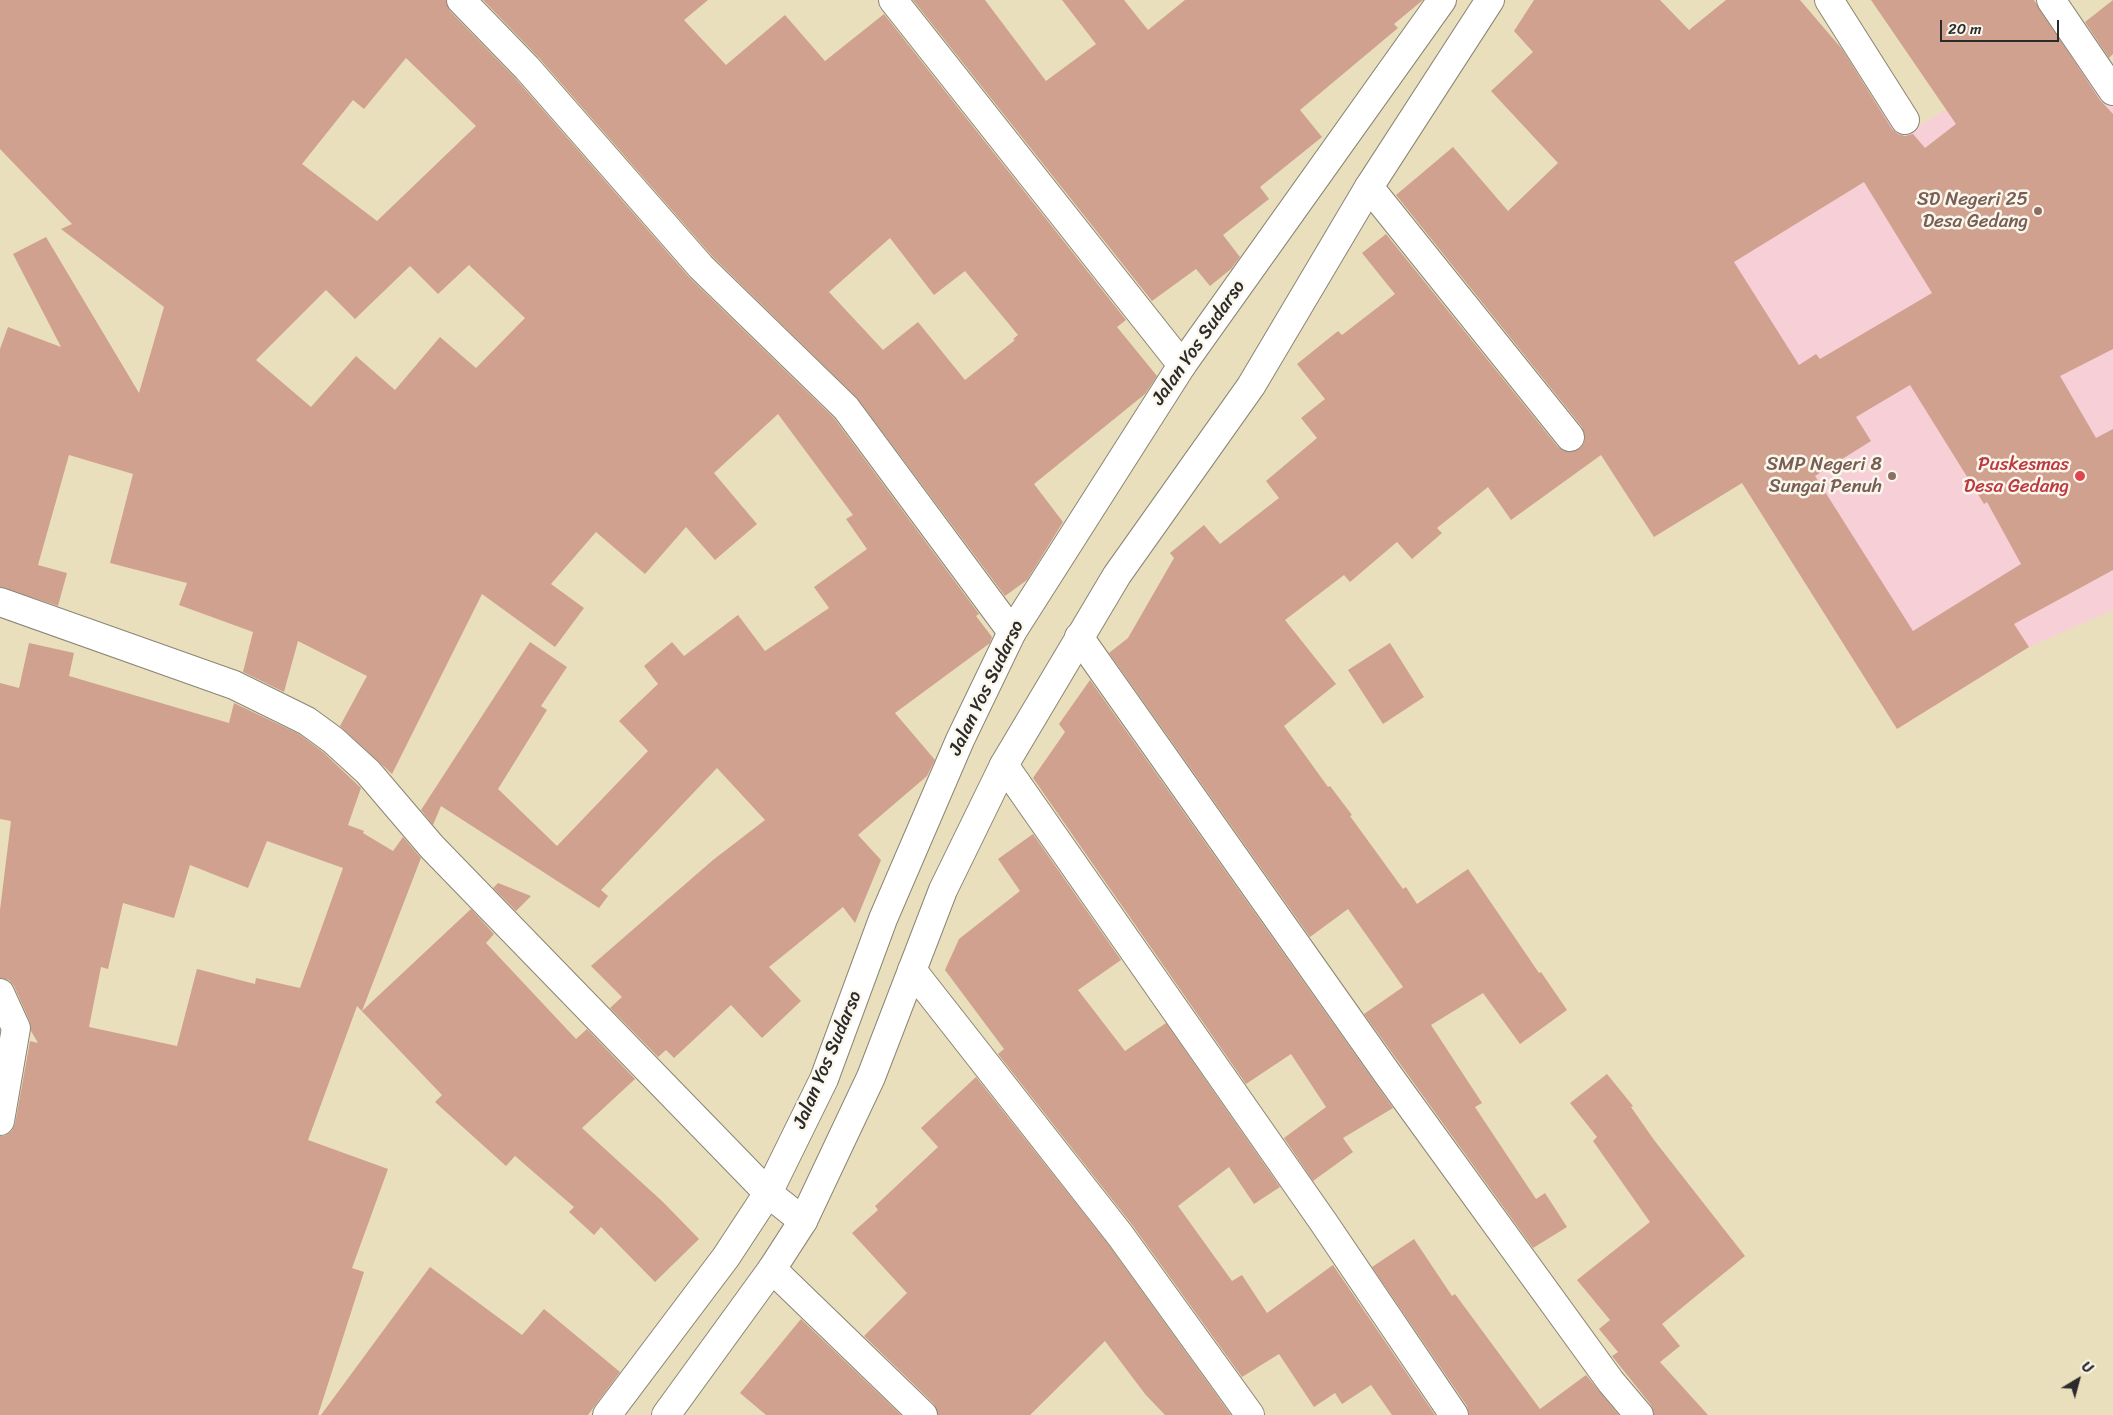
<!DOCTYPE html>
<html>
<head>
<meta charset="utf-8">
<style>
	body { margin:0 }
	#map { position:relative; width:2113px; height:1415px; overflow:hidden; background:#e9dfbc; font-family:Sriracha,sans-serif }
	canvas { display:block }
	.north { position:absolute; left:2053px; top:1355px; width:50px; height:50px; -webkit-text-stroke:4px #fbf7ec; paint-order:stroke; rotate:37deg; font-size:14px; font-weight:700; line-height:20px; text-align:center; color:#2b2b2b }
	.north::after { content:''; display:block; margin:auto; width:18px; height:22px; background:#2b2b2b; clip-path:polygon(50% 0,100% 100%,50% 72%,0 100%) }
	.scale { position:absolute; left:1940px; top:20px; width:119px; height:22px; box-sizing:border-box; border:2px solid #2b2b2b; border-top:0; padding-left:6px; font-size:15px; line-height:18px; white-space:nowrap; color:#2b2b2b; -webkit-text-stroke:4px #fbf7ec; paint-order:stroke }
</style>
</head>
<body>
<div id="map">
<canvas width="2113" height="1415"></canvas>
<div class="north">U</div>
<div class="scale">20 m</div>
</div>
<script>
const c = document.querySelector('canvas').getContext('2d');
c.lineJoin = 'round';
function paint(path, color) { c.fillStyle = color; c.fill(path, 'evenodd'); }
function stroke(path, color, width, dash) { c.strokeStyle = color; c.lineWidth = width; c.lineCap = dash ? 'butt' : 'round'; c.setLineDash(dash || []); c.stroke(path); }
function label(font, color, halo, rows, align = 'center') {
  c.font = font + ' Sriracha,sans-serif'; c.lineWidth = 5; c.setLineDash([]); c.textBaseline = 'middle'; c.strokeStyle = halo; c.fillStyle = color; for (const [text, x, y, turn = 0] of rows) {
    c.save(); c.translate(x, y); c.rotate((+turn || 0) * Math.PI / 180); c.textAlign = isNaN(turn) ? turn : align; if (halo) c.strokeText(text, 0, 0); c.fillText(text, 0, 0); c.restore();
  }
}
paint(new Path2D(`
	M 2070,36 L 2113,105 L 2113,610 L 2029,647 L 1897,729 L 1642,325 L 1866,96 L 1912,130 Z`), '#f6cfd7');
paint(new Path2D(`
	M 0,0 L 446,0 L 450,11 L 516,79 L 689,277 L 834,418 L 979,614 L 976,616 L 992,637 L 990,643 L 895,713 L 935,760 L 927,776 L 858,835 L 881,860 L 855,923 L 843,907 L 769,967 L 801,1001 L 762,1038 L 731,1005 L 674,1058 L 666,1050 L 658,1057 L 610,1008 L 622,997 L 591,966 L 713,860 L 765,820 L 717,768 L 601,890 L 608,896 L 599,908 L 441,806 L 433,825 L 421,810 L 530,642 L 567,667 L 541,706 L 547,710 L 498,789 L 557,846 L 648,751 L 619,721 L 658,684 L 644,666 L 672,642 L 684,656 L 738,615 L 765,651 L 829,608 L 814,587 L 867,549 L 846,519 L 853,515 L 778,414 L 714,473 L 757,524 L 715,560 L 686,527 L 645,574 L 596,532 L 551,584 L 584,608 L 555,647 L 482,594 L 392,774 L 340,726 L 367,676 L 298,641 L 284,692 L 243,672 L 253,632 L 179,605 L 187,583 L 110,563 L 133,474 L 69,455 L 38,565 L 67,573 L 58,606 L 0,587 L 0,349 L 8,327 L 61,347 L 13,254 L 46,237 L 139,393 L 164,307 L 61,229 L 72,224 L 0,149 ZM 406,58 L 476,126 L 377,221 L 302,164 L 353,100 L 364,109 ZM 469,265 L 525,318 L 476,368 L 440,337 L 395,390 L 356,356 L 311,407 L 256,360 L 326,290 L 355,319 L 410,266 L 438,294 Z
	M 483,0 L 708,0 L 684,20 L 726,65 L 785,15 L 825,61 L 884,14 L 1126,320 L 1117,327 L 1157,376 L 1145,394 L 1034,484 L 1063,522 L 1027,580 L 1005,596 L 858,399 L 712,256 L 539,58 ZM 890,238 L 934,295 L 965,271 L 1018,335 L 1013,339 L 1015,340 L 965,380 L 918,322 L 883,350 L 829,292 Z
	M 913,0 L 985,0 L 1046,81 L 1096,44 L 1062,0 L 1124,0 L 1148,30 L 1185,0 L 1423,0 L 1394,24 L 1398,28 L 1300,110 L 1322,137 L 1260,187 L 1269,199 L 1223,235 L 1240,257 L 1231,269 L 1210,286 L 1196,269 L 1152,301 Z
	M 1534,0 L 1660,0 L 1689,30 L 1726,0 L 1800,0 L 1842,49 L 1892,129 L 1898,134 L 1905,136 L 1913,134 L 1925,148 L 1956,124 L 1871,0 L 2034,0 L 2100,100 L 2113,114 L 2113,349 L 2060,376 L 2096,438 L 2113,429 L 2113,570 L 2014,624 L 2029,647 L 1897,729 L 1742,483 L 1654,537 L 1601,455 L 1511,520 L 1488,487 L 1437,528 L 1442,533 L 1412,559 L 1397,542 L 1350,582 L 1344,575 L 1285,620 L 1336,684 L 1284,726 L 1328,787 L 1330,786 L 1352,815 L 1350,816 L 1403,889 L 1406,887 L 1417,904 L 1468,869 L 1539,973 L 1541,972 L 1567,1010 L 1520,1044 L 1483,993 L 1431,1025 L 1482,1103 L 1475,1107 L 1536,1199 L 1545,1193 L 1567,1227 L 1533,1248 L 1364,1014 L 1403,987 L 1348,909 L 1310,937 L 1109,653 L 1128,638 L 1174,558 L 1170,553 L 1204,525 L 1220,544 L 1279,498 L 1266,481 L 1317,438 L 1301,418 L 1325,399 L 1297,364 L 1338,331 L 1342,335 L 1395,294 L 1362,253 L 1386,234 L 1558,447 L 1564,451 L 1572,452 L 1579,449 L 1584,443 L 1585,435 L 1582,427 L 1396,195 L 1453,147 L 1508,211 L 1558,163 L 1491,91 L 1533,52 L 1514,31 ZM 1864,182 L 1932,293 L 1820,359 L 1816,354 L 1799,365 L 1734,262 ZM 1910,385 L 1984,504 L 1987,502 L 2021,564 L 1913,631 L 1815,476 L 1871,441 L 1856,417 Z
	M 2113,0 L 2113,54 L 2109,58 L 2085,22 Z
	M 29,643 L 74,653 L 69,676 L 229,723 L 234,703 L 299,734 L 323,752 L 361,788 L 348,825 L 364,831 L 363,833 L 393,851 L 403,837 L 421,858 L 362,1011 L 471,909 L 494,934 L 486,943 L 576,1039 L 587,1029 L 635,1079 L 582,1128 L 663,1202 L 699,1239 L 655,1282 L 601,1227 L 594,1235 L 569,1212 L 574,1207 L 515,1156 L 506,1166 L 435,1102 L 442,1095 L 357,1006 L 308,1140 L 388,1169 L 352,1268 L 364,1272 L 318,1415 L 0,1415 L 0,1136 L 6,1135 L 12,1131 L 15,1124 L 30,1041 L 38,1043 L 31,1031 L 30,1022 L 14,986 L 9,980 L 0,978 L 0,910 L 11,821 L 0,819 L 0,683 L 19,688 ZM 267,841 L 343,868 L 300,988 L 256,978 L 255,984 L 197,969 L 177,1046 L 89,1027 L 101,967 L 108,969 L 123,903 L 174,918 L 190,865 L 248,888 Z
	M 1390,643 L 1424,697 L 1383,724 L 1348,670 Z
	M 1090,680 L 1393,1108 L 1343,1138 L 1353,1152 L 1313,1181 L 1284,1138 L 1326,1107 L 1291,1054 L 1246,1084 L 1033,778 L 1065,732 L 1059,724 Z
	M 1033,834 L 1121,960 L 1078,990 L 1125,1051 L 1166,1023 L 1280,1187 L 1254,1204 L 1229,1167 L 1178,1206 L 1232,1281 L 1242,1275 L 1267,1313 L 1333,1265 L 1435,1415 L 1392,1415 L 1371,1385 L 1342,1404 L 1335,1393 L 1314,1407 L 1279,1354 L 1242,1377 L 1133,1226 L 998,1054 L 1004,1049 L 945,970 L 959,939 L 1020,891 L 998,859 Z
	M 498,883 L 531,896 L 516,911 L 493,888 Z
	M 1607,1074 L 1633,1106 L 1631,1107 L 1654,1140 L 1745,1256 L 1662,1324 L 1680,1346 L 1660,1362 L 1708,1415 L 1654,1415 L 1651,1405 L 1612,1356 L 1618,1352 L 1599,1329 L 1610,1320 L 1577,1280 L 1650,1222 L 1593,1141 L 1597,1137 L 1570,1103 Z
	M 976,1077 L 1108,1244 L 1231,1415 L 1165,1415 L 1145,1394 L 1105,1341 L 1030,1415 L 938,1415 L 934,1404 L 864,1336 L 907,1293 L 852,1233 L 878,1210 L 875,1206 L 938,1147 L 921,1128 Z
	M 1414,1239 L 1452,1296 L 1455,1294 L 1540,1409 L 1586,1375 L 1619,1415 L 1469,1415 L 1467,1406 L 1372,1267 Z
	M 430,1267 L 522,1335 L 544,1309 L 620,1372 L 588,1415 L 321,1415 Z
	M 801,1319 L 901,1415 L 766,1415 L 740,1393 Z`), '#d0a18e');
const minor = new Path2D(`
	M 461,0 L 527,68 L 701,267 L 846,408 L 1012,632
	M 893,0 L 1182,365
	M 1829,0 L 1905,120
	M 2051,0 L 2113,91
	M 1369,187 L 1570,437
	M 0,602 L 234,685 L 307,721 L 333,740 L 368,772 L 432,847 L 768,1193 L 803,1221
	M 1079,637 L 1389,1076 L 1611,1382 L 1639,1415
	M 1004,765 L 1324,1223 L 1454,1415
	M 912,970 L 1120,1235 L 1250,1415
	M 0,993 L 16,1028 L 0,1121
	M 772,1269 L 923,1415`);
const major = new Path2D(`
	M 607,1415 L 726,1257 L 768,1193 L 824,1079 L 883,919 L 960,740 L 1012,632 L 1182,365 L 1442,0
	M 666,1415 L 772,1269 L 803,1221 L 871,1077 L 943,890 L 1004,765 L 1117,575 L 1251,386 L 1369,187 L 1490,0`);
stroke(minor, '#8a8574', 30);
stroke(major, '#8a8574', 30);
stroke(minor, '#fff', 28);
stroke(major, '#fff', 28);
for (const [x, y, r, color] of [
	[2038,211,5,"#8d6e63"],
	[1892,476,5,"#8d6e63"],
	[2080,476,6,"#e0444e"]
]) { const dot = new Path2D(); dot.arc(x, y, r, 0, 2 * Math.PI); c.fillStyle = color; c.fill(dot); stroke(dot, '#fbf7ec', 2); }
label('19px', '#785e54', '#fbf7ec', [
	["SD Negeri 25",2028,200],
	["Desa Gedang",2028,222],
	["SMP Negeri 8",1882,465],
	["Sungai Penuh",1882,487]
], 'right');
label('19px', '#2b2b2b', '#fbf7ec', [
	["Jalan Yos Sudarso",1199,343,-55],
	["Jalan Yos Sudarso",987,688,-64],
	["Jalan Yos Sudarso",828,1060,-67]
]);
label('19px', '#be3a42', '#fbf7ec', [
	["Puskesmas",2069,465],
	["Desa Gedang",2069,487]
], 'right');
</script>
</body>
</html>
